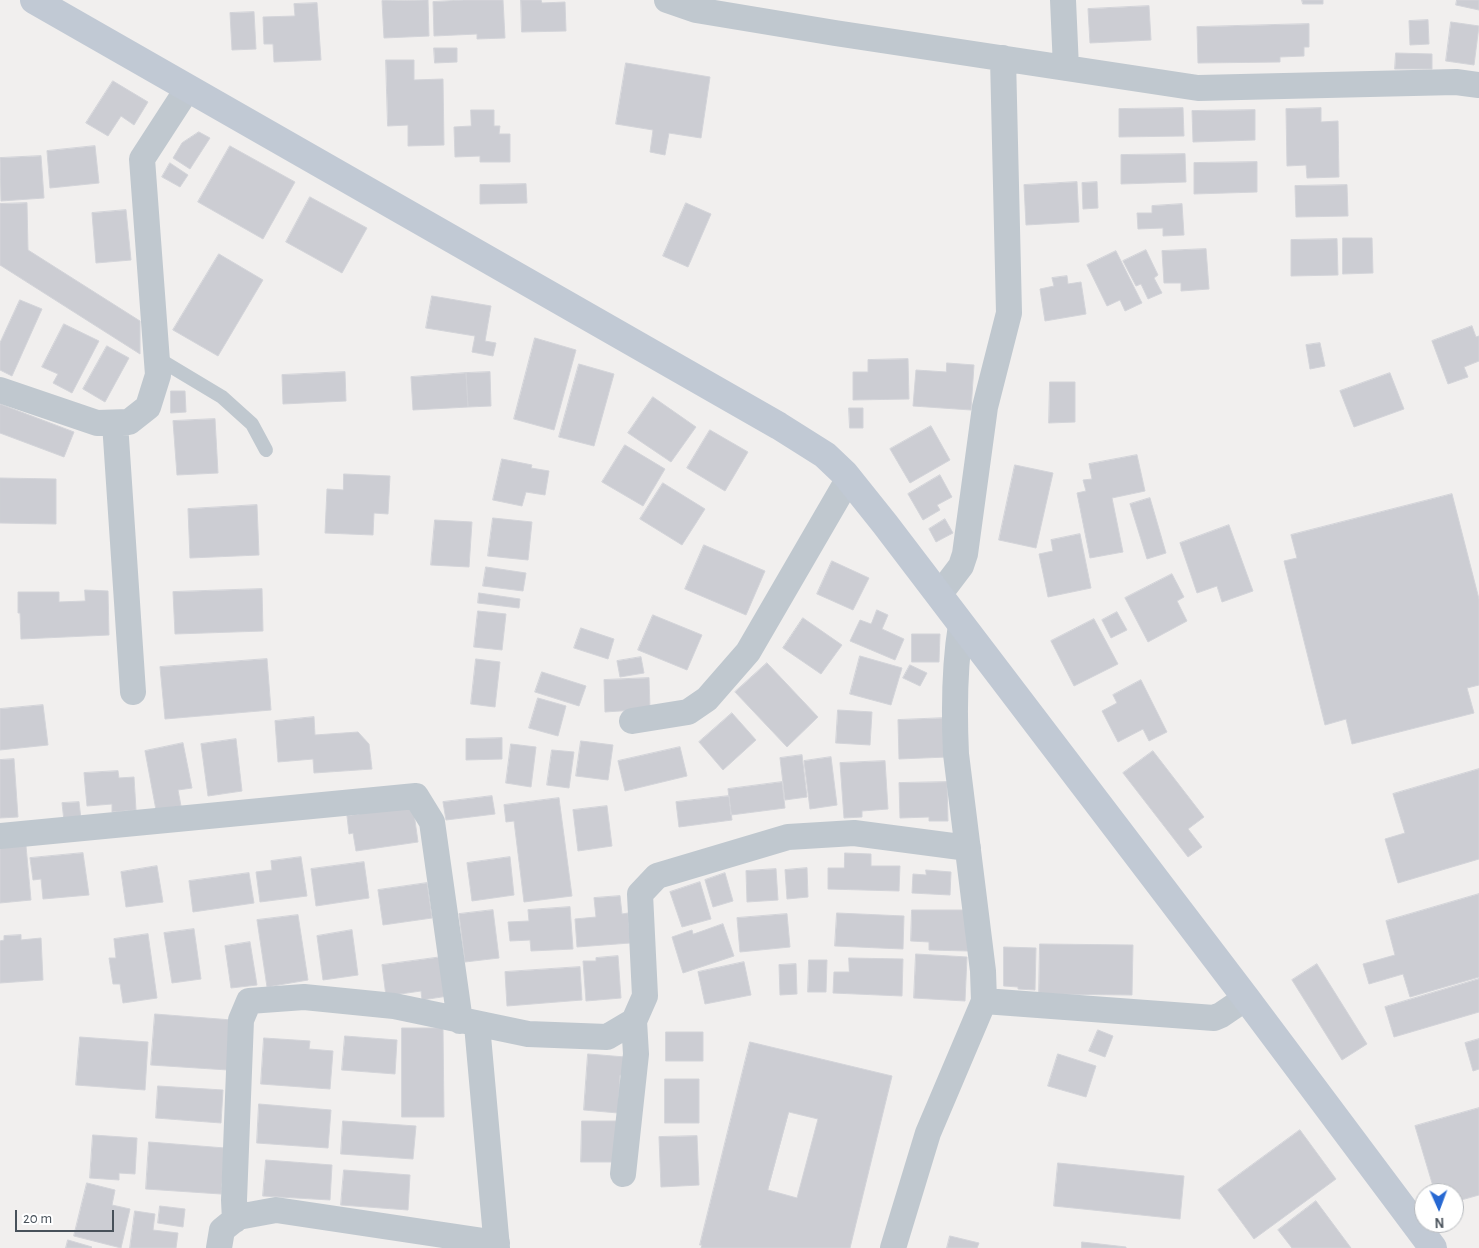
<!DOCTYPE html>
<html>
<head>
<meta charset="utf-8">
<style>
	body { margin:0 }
	#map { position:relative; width:1479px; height:1248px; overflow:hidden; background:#f1efee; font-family:"Alegreya Sans",sans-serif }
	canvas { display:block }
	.north { position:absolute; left:1414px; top:1183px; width:50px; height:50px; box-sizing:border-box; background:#fff; border:1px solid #b6b9bd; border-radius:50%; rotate:178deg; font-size:14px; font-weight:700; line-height:20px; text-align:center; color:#48515a }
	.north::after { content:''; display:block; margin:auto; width:18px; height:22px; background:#2768d2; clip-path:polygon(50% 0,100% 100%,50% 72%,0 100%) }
	.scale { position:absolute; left:15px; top:1210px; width:99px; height:22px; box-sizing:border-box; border:2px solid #48515a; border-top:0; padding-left:6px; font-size:15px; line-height:18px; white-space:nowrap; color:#48515a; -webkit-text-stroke:4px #fff; paint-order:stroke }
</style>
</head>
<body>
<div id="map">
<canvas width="1479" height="1248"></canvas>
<div class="north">N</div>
<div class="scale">20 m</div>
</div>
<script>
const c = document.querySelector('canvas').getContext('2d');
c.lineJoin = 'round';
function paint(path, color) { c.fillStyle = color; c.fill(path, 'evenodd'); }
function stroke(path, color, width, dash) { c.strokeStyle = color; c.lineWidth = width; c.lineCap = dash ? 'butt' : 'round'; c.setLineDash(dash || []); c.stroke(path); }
const building = new Path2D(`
	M 428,0 L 429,36 L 384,38 L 382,1 Z
	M 464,0 L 503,0 L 505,38 L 477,39 L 477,34 L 434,36 L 433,2 Z
	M 521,0 L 541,0 L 542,3 L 565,2 L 566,31 L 522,32 Z
	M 1302,0 L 1323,0 L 1323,4 L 1303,4 Z
	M 1457,0 L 1479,0 L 1479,10 L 1456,5 Z
	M 317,3 L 321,60 L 274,62 L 273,44 L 264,44 L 263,17 L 295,16 L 294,4 Z
	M 1149,6 L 1151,40 L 1090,43 L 1088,9 Z
	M 254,12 L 256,49 L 232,50 L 230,13 Z
	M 1428,20 L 1429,44 L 1410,45 L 1409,21 Z
	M 1451,22 L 1479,26 L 1474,65 L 1446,61 Z
	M 1309,24 L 1309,47 L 1304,47 L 1304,56 L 1280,57 L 1280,62 L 1198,63 L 1197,27 Z
	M 434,48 L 457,48 L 457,62 L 435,63 Z
	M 1396,53 L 1432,54 L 1432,69 L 1395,69 Z
	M 386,60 L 414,60 L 414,80 L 443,79 L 444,145 L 408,146 L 408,125 L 388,126 Z
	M 626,63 L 710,77 L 701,138 L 669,133 L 665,155 L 650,152 L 653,130 L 616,124 Z
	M 113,81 L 148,102 L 134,125 L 121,116 L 108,136 L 86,123 Z
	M 1183,108 L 1184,136 L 1119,137 L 1119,109 Z
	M 1321,108 L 1321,122 L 1338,121 L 1339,177 L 1307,178 L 1306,165 L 1287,166 L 1286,109 Z
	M 471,110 L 494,110 L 494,126 L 500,126 L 499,134 L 510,134 L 510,162 L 480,162 L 480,156 L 455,157 L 454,127 L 471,126 Z
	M 1255,110 L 1255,140 L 1193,142 L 1192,111 Z
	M 199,132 L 210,138 L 190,169 L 173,158 L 182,143 Z
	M 95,146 L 99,183 L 50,188 L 47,151 Z
	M 230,146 L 295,182 L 263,239 L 198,202 Z
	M 1185,154 L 1186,182 L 1121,184 L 1121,155 Z
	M 41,156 L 44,198 L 1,201 L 0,158 Z
	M 1257,162 L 1257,192 L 1194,194 L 1194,163 Z
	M 170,163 L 188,175 L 180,187 L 162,177 Z
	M 1077,182 L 1079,222 L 1026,225 L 1024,185 Z
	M 1097,182 L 1098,208 L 1083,209 L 1082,183 Z
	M 526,184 L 527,203 L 480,204 L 480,185 Z
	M 1347,185 L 1348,216 L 1296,217 L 1295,186 Z
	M 310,197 L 367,228 L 342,273 L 286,242 Z
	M 27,203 L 28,250 L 140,321 L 140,354 L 0,265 L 0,204 Z
	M 686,203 L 711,214 L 688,267 L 663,256 Z
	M 1182,204 L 1184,235 L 1163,236 L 1163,228 L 1138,229 L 1137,213 L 1152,213 L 1152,206 Z
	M 126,210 L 131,260 L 96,263 L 92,213 Z
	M 1343,238 L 1372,238 L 1373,273 L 1343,274 Z
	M 1337,239 L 1338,275 L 1291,276 L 1291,240 Z
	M 1206,249 L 1209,289 L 1181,291 L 1181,283 L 1164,283 L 1162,251 Z
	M 1146,250 L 1158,275 L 1154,278 L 1162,293 L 1148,299 L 1141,284 L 1136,286 L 1123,261 Z
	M 1116,251 L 1142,303 L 1125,311 L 1120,300 L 1107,306 L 1087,265 Z
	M 219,254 L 263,280 L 218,356 L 173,330 Z
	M 1067,276 L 1068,284 L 1081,282 L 1086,314 L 1045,321 L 1040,289 L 1054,286 L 1052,278 Z
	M 432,296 L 491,306 L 485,341 L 496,343 L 493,356 L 472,352 L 475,336 L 426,328 Z
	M 20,300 L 42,309 L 12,376 L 0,370 L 0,343 Z
	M 64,324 L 99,341 L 72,393 L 53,383 L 58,374 L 42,367 Z
	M 1472,326 L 1476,337 L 1479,336 L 1479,361 L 1464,367 L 1468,377 L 1448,384 L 1432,341 Z
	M 535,338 L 576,350 L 554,430 L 514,419 Z
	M 1320,343 L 1325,366 L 1310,369 L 1306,345 Z
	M 107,346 L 129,358 L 105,402 L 83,389 Z
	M 908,359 L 909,399 L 853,400 L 853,372 L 868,372 L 868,360 Z
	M 947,363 L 974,365 L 971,410 L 913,406 L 916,370 L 946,372 Z
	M 579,364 L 614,374 L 594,446 L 559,437 Z
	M 345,372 L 346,401 L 283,404 L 282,375 Z
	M 490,372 L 491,406 L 468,407 L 466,373 Z
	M 466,373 L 468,407 L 413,410 L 411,377 Z
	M 1390,373 L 1404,409 L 1354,427 L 1340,391 Z
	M 1050,382 L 1075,382 L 1075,422 L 1049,423 Z
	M 171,391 L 185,391 L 186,412 L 171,413 Z
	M 653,397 L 696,427 L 671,462 L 628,433 Z
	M 0,404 L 74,432 L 64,457 L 0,433 Z
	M 849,408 L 863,408 L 863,428 L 850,428 Z
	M 215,419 L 218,473 L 177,475 L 173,421 Z
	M 931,426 L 950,460 L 910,483 L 890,449 Z
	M 710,430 L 748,452 L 725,491 L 687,468 Z
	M 625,445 L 665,469 L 643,506 L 602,482 Z
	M 1137,455 L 1145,491 L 1112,498 L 1123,552 L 1090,558 L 1077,493 L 1086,491 L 1083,480 L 1092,479 L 1089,464 Z
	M 502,459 L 532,465 L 531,468 L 549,471 L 545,495 L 526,492 L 522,506 L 493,500 Z
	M 1015,465 L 1053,473 L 1036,548 L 999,540 Z
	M 344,474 L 390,476 L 388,514 L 374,513 L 373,535 L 325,533 L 327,489 L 343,490 Z
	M 940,475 L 952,497 L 937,505 L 940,510 L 923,520 L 908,494 Z
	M 0,478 L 56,479 L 56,524 L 0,523 Z
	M 663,483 L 705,509 L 682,545 L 640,519 Z
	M 1452,494 L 1479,599 L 1479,685 L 1467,688 L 1474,713 L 1352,744 L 1346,719 L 1325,725 L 1284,561 L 1297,558 L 1291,535 Z
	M 1150,498 L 1166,553 L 1147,559 L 1130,504 Z
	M 257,505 L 259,555 L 190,558 L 188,509 Z
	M 493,518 L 532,522 L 528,560 L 488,556 Z
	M 945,519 L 953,533 L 936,542 L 929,529 Z
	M 435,520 L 472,522 L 469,567 L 431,565 Z
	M 1229,525 L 1253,591 L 1222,602 L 1217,586 L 1197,593 L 1180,543 Z
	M 1080,534 L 1091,588 L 1048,597 L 1039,554 L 1053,551 L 1051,540 Z
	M 704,545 L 765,571 L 746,615 L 685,589 Z
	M 832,561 L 869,578 L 853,610 L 817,594 Z
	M 486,567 L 526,573 L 523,591 L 483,586 Z
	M 1172,574 L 1184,597 L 1177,601 L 1187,621 L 1148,642 L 1125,598 Z
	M 262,589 L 263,631 L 175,634 L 173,592 Z
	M 85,590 L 108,591 L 109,635 L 21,639 L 20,613 L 18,613 L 18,592 L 59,592 L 59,602 L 85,601 Z
	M 479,593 L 520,599 L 519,608 L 478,603 Z
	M 877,610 L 888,615 L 882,629 L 904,639 L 895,660 L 850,641 L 860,620 L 871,624 Z
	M 478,611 L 506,614 L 502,650 L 474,647 Z
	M 1117,612 L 1127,630 L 1111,638 L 1102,620 Z
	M 653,615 L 702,635 L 687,670 L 638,650 Z
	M 803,618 L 842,645 L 821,674 L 783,648 Z
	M 1094,619 L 1118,664 L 1074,686 L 1051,641 Z
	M 581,628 L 614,639 L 608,659 L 574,648 Z
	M 912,634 L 940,634 L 939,662 L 912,662 Z
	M 860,656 L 902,668 L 891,705 L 850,694 Z
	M 641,657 L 644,673 L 620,677 L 617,661 Z
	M 267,659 L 271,710 L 165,719 L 160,667 Z
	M 476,659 L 500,662 L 495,707 L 471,704 Z
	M 767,663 L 818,717 L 787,747 L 735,692 Z
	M 910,665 L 927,673 L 920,686 L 903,678 Z
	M 542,672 L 586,686 L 579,706 L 535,692 Z
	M 649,678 L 650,709 L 605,712 L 604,680 Z
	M 1141,680 L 1167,732 L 1149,741 L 1143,729 L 1118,742 L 1102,711 L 1117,703 L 1113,695 Z
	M 538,698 L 566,706 L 558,736 L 529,728 Z
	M 43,705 L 48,745 L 0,750 L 0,709 Z
	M 838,710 L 872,712 L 870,745 L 836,743 Z
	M 732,713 L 756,740 L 723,770 L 699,742 Z
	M 314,717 L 315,735 L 358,732 L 369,744 L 372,769 L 314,773 L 313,759 L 278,762 L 275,721 Z
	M 946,718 L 947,757 L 899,759 L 898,720 Z
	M 502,738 L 502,759 L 466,760 L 466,739 Z
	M 236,739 L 242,791 L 208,796 L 201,744 Z
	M 581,741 L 613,745 L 608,780 L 576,776 Z
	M 183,743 L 192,788 L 178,790 L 181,806 L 156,810 L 145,751 Z
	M 511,744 L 536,747 L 531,787 L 506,783 Z
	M 680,747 L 687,776 L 625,791 L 618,761 Z
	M 552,750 L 574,752 L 569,788 L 547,785 Z
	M 1153,751 L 1204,817 L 1188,829 L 1202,847 L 1188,857 L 1123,773 Z
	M 802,755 L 807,797 L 785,800 L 780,758 Z
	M 831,757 L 837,805 L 810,809 L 804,761 Z
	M 14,759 L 18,817 L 0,818 L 0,760 Z
	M 885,761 L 888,809 L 862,811 L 862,817 L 844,818 L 840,763 Z
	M 1479,769 L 1479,859 L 1398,883 L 1385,839 L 1405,833 L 1393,794 Z
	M 118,771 L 119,778 L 134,777 L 136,810 L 112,812 L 112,804 L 87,806 L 84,773 Z
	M 782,782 L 785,808 L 731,815 L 728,789 Z
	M 947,782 L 948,821 L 929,821 L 929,817 L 900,818 L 899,783 Z
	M 492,796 L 495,814 L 446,820 L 443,802 Z
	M 729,796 L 732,820 L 679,827 L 676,802 Z
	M 559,798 L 572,896 L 524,902 L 514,821 L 506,822 L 504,805 Z
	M 79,802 L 81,819 L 64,821 L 62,803 Z
	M 413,806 L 418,842 L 356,851 L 353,833 L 349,834 L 347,816 Z
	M 607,806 L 612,846 L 578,851 L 573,810 Z
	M 26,846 L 31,900 L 0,903 L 0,848 Z
	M 83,853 L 89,895 L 43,899 L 41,879 L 33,880 L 30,858 Z
	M 845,853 L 871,854 L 871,866 L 900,866 L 899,891 L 828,889 L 828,868 L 844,868 Z
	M 301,857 L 307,896 L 260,902 L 256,872 L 272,870 L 271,861 Z
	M 510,857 L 514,895 L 472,901 L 467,863 Z
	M 364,862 L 369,898 L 316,906 L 311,869 Z
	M 157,866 L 163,902 L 126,907 L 121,872 Z
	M 807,868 L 808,897 L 787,899 L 785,870 Z
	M 776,869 L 778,900 L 747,902 L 746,871 Z
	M 926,870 L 951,872 L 950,895 L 912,893 L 913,874 L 926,875 Z
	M 249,873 L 254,903 L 193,912 L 189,881 Z
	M 725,873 L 733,901 L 713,907 L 705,880 Z
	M 700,882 L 711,919 L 682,927 L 670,892 Z
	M 427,883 L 432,918 L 383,925 L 378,890 Z
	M 1479,894 L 1479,977 L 1410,997 L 1403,974 L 1369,984 L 1363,964 L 1395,955 L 1386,921 Z
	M 620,896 L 622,914 L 628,913 L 630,943 L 577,947 L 575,919 L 596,917 L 594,898 Z
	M 570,907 L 573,949 L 531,951 L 530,940 L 510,941 L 508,922 L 529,921 L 528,910 Z
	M 493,910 L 499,958 L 465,962 L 459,914 Z
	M 912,910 L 968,910 L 968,951 L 929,950 L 929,942 L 911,941 Z
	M 837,913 L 904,916 L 903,949 L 835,946 Z
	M 787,914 L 790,947 L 740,952 L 737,918 Z
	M 298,915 L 308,980 L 267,987 L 257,920 Z
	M 723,924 L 734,956 L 683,973 L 672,937 L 692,930 L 693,934 Z
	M 194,929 L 201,979 L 172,983 L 164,933 Z
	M 352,930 L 358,975 L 323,980 L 317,936 Z
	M 148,934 L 157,998 L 123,1003 L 120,984 L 113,984 L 109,958 L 116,958 L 114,939 Z
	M 21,935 L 21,940 L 41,938 L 43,980 L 0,983 L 0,941 L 4,940 L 4,936 Z
	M 250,942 L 257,985 L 231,988 L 225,946 Z
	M 1040,944 L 1133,945 L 1132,995 L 1039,994 Z
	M 1004,947 L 1036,948 L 1035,990 L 1018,989 L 1018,987 L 1004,986 Z
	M 916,954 L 967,957 L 965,1001 L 914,998 Z
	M 618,956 L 621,998 L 586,1001 L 583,961 L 596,961 L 596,958 Z
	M 442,957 L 448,996 L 422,1000 L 421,991 L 386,996 L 382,965 Z
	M 849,958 L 903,959 L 902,996 L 833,993 L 834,972 L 849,972 Z
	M 809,960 L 827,960 L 826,992 L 808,992 Z
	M 744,962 L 751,995 L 705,1004 L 698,972 Z
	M 796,964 L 797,994 L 780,995 L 779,965 Z
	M 1317,964 L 1367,1044 L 1342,1060 L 1292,980 Z
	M 580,967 L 582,1000 L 507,1006 L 505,972 Z
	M 1479,979 L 1479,1012 L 1394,1037 L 1385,1007 Z
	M 155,1014 L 232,1020 L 228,1070 L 151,1065 Z
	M 402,1028 L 443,1028 L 444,1117 L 402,1117 Z
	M 1098,1030 L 1113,1036 L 1105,1057 L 1089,1051 Z
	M 666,1032 L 703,1032 L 703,1061 L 666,1061 Z
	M 345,1036 L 397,1040 L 395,1074 L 342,1070 Z
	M 80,1037 L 148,1042 L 145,1090 L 76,1085 Z
	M 264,1038 L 310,1041 L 309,1049 L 333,1051 L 330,1089 L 261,1084 Z
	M 1479,1039 L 1479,1069 L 1473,1071 L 1465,1043 Z
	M 750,1042 L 892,1076 L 850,1248 L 701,1248 L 702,1245 L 700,1245 ZM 789,1112 L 818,1119 L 797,1198 L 768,1190 Z
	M 588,1054 L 625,1057 L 624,1075 L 620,1075 L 618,1113 L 584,1110 Z
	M 1058,1054 L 1096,1066 L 1086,1097 L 1048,1086 Z
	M 665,1079 L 699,1079 L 699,1123 L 665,1123 Z
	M 158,1086 L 223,1090 L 221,1123 L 156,1118 Z
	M 259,1104 L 331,1110 L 328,1148 L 257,1143 Z
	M 1479,1108 L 1479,1195 L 1454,1202 L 1454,1193 L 1435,1193 L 1415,1126 Z
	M 343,1121 L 416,1126 L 413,1159 L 341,1154 Z
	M 582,1121 L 620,1121 L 619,1162 L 581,1162 Z
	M 1300,1130 L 1336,1179 L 1254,1239 L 1218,1190 Z
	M 93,1135 L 137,1138 L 135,1174 L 119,1173 L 119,1180 L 90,1178 Z
	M 697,1136 L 699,1185 L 661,1187 L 659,1137 Z
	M 149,1142 L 225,1148 L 221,1194 L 146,1189 Z
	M 266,1160 L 332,1165 L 330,1200 L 263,1196 Z
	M 1058,1163 L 1184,1176 L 1180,1219 L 1054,1206 Z
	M 344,1170 L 410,1175 L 408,1210 L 341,1205 Z
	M 87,1183 L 115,1190 L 112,1205 L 130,1209 L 121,1248 L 74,1236 Z
	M 1316,1201 L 1351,1248 L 1292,1248 L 1278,1230 Z
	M 160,1206 L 185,1209 L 183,1227 L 158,1223 Z
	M 135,1211 L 155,1214 L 153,1230 L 178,1233 L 176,1248 L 130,1248 Z
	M 950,1236 L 979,1243 L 977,1248 L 947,1248 Z
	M 68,1240 L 92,1247 L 91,1248 L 66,1248 Z
	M 1082,1242 L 1126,1247 L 1126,1248 L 1082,1248 Z`);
paint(building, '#cccdd3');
stroke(building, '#d3d4d9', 1);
stroke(new Path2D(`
	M 157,358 L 222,397 L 252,424 L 266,450`), '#c0c8cf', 14);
stroke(new Path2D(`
	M 667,0 L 696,10 L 835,33 L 1198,88 L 1456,82 L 1479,85
	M 1063,0 L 1066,68
	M 0,390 L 97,423 L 129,422 L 148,407 L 158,375 L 142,159 L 188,88
	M 115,423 L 133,692
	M 939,595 L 961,566 L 965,554 L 985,407 L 1009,313 L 1003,58
	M 632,721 L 688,712 L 707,699 L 748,652 L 849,478
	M 0,836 L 416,796 L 432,822 L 460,1021
	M 984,1001 L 1214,1018 L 1221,1015 L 1246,998
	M 477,1025 L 497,1248
	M 623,1174 L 636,1054 L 634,1021
	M 235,1220 L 234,1200 L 241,1020 L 249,1001 L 304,997 L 394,1006 L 528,1034 L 607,1037 L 634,1021 L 645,996 L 640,894 L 657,876 L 788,837 L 854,833 L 968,848
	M 219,1248 L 222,1230 L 238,1217 L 276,1210 L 497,1243
	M 893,1248 L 928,1133 L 984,1001 L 983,971 L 956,754 C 954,711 954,668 961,625`), '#c0c8cf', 26);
stroke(new Path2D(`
	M 34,0 L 779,426 L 825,455 L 845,474 L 885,524 L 1246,998 L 1433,1248`), '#c1c9d4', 28);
</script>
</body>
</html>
